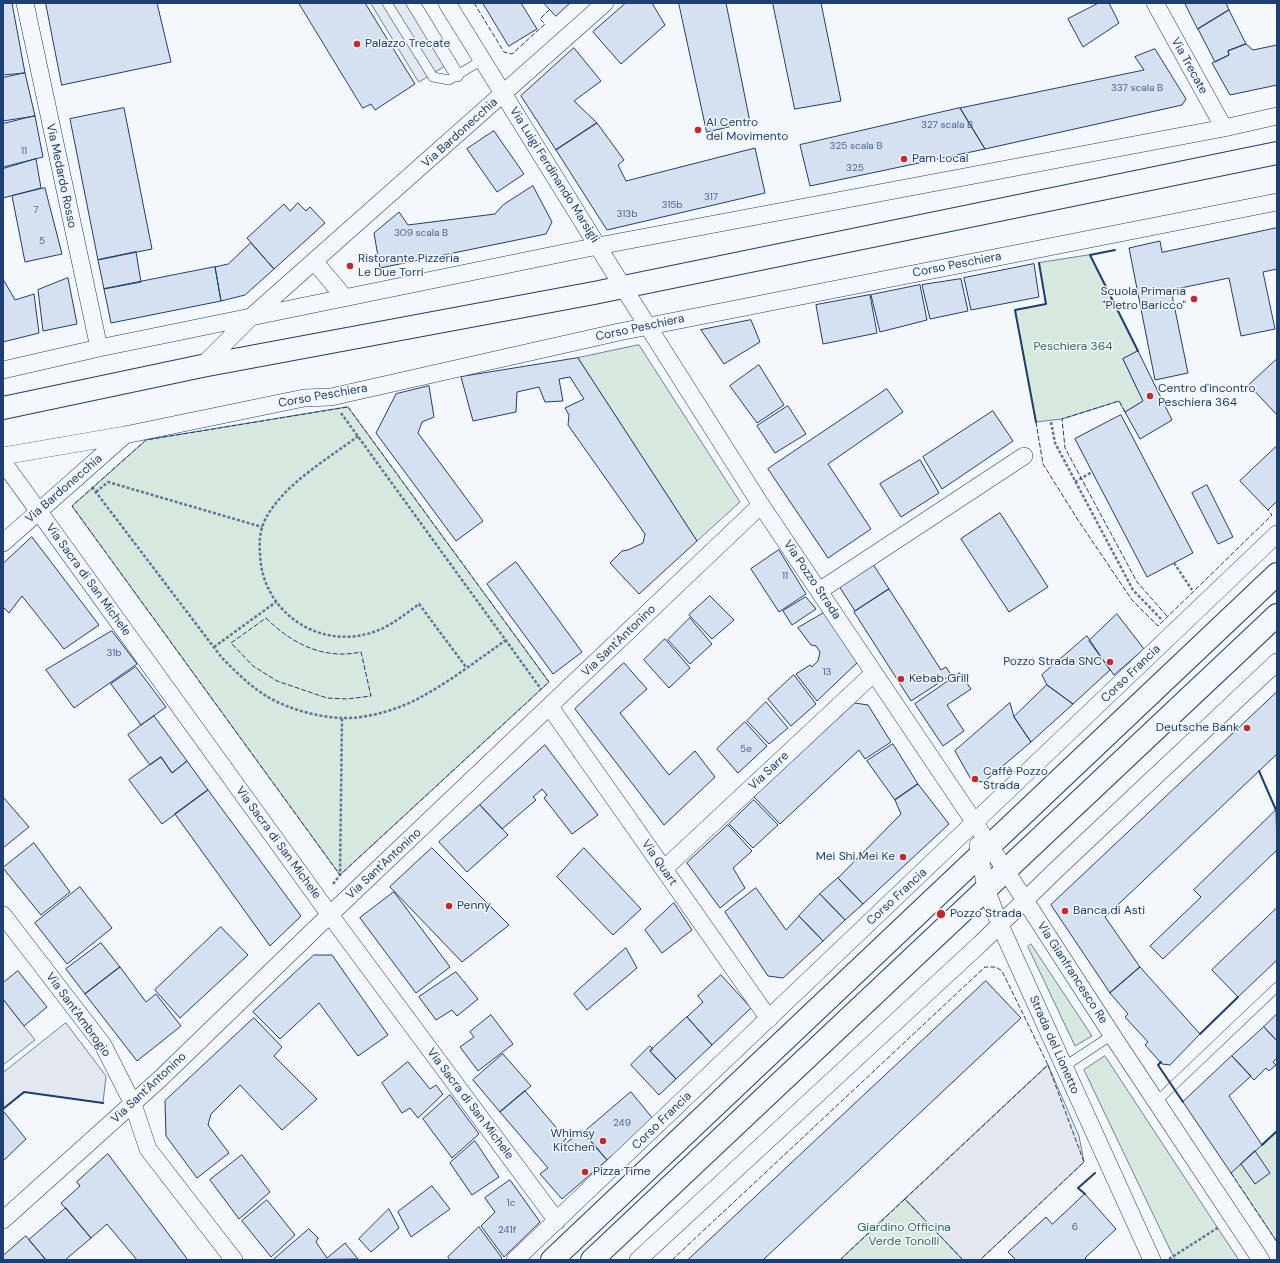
<!DOCTYPE html>
<html>
<head>
<meta charset="utf-8">
<style>
	body { margin:0 }
	#map { position:relative; width:1280px; height:1263px; overflow:hidden; background:#f4f7fb; font-family:"DM Sans",sans-serif }
	canvas { display:block }
	.frame { position:absolute; inset:0; border:4px solid #1d3f73; pointer-events:none }
</style>
</head>
<body>
<div id="map">
<canvas width="1280" height="1263"></canvas>
<div class="frame"></div>
</div>
<script>
const c = document.querySelector('canvas').getContext('2d');
c.lineJoin = 'round';
function paint(path, color) { c.fillStyle = color; c.fill(path, 'evenodd'); }
function stroke(path, color, width, dash) { c.strokeStyle = color; c.lineWidth = width; c.lineCap = dash ? 'butt' : 'round'; c.setLineDash(dash || []); c.stroke(path); }
function label(font, color, halo, rows, align = 'center') {
  c.font = font + ' "DM Sans",sans-serif'; c.lineWidth = 3; c.setLineDash([]); c.textBaseline = 'middle'; c.strokeStyle = halo; c.fillStyle = color; for (const [text, x, y, turn = 0] of rows) {
    c.save(); c.translate(x, y); c.rotate((+turn || 0) * Math.PI / 180); c.textAlign = isNaN(turn) ? turn : align; if (halo) c.strokeText(text, 0, 0); c.fillText(text, 0, 0); c.restore();
  }
}
const green = new Path2D(`
	M 1090,255 L 1138,351 L 1123,359 L 1143,401 L 1125,412 L 1119,401 L 1062,419 L 1036,422 L 1015,310 L 1046,304 L 1039,263 Z
	M 639,345 L 740,502 L 697,541 L 578,358 Z
	M 348,407 L 549,682 L 340,875 L 72,506 L 146,440 Z
	M 1031,944 L 1092,1036 L 1075,1046 L 1028,947 Z
	M 1105,1056 L 1221,1233 L 1239,1260 L 1175,1260 L 1084,1070 Z
	M 1277,1131 L 1277,1242 L 1231,1173 Z
	M 905,1199 L 963,1260 L 840,1260 Z`);
paint(green, '#d7e8df');
stroke(green, '#687fa3', 1);
const parking = new Path2D(`
	M 371,3 L 406,3 L 445,66 L 419,82 Z
	M 3,999 L 35,1040 L 3,1065 Z
	M 66,1023 L 106,1076 L 103,1103 L 25,1092 L 3,1109 L 3,1073 Z
	M 1048,1065 L 1079,1136 L 1084,1162 L 980,1260 L 963,1260 L 905,1199 Z`);
paint(parking, '#e3e8f0');
stroke(parking, '#687fa3', 1);
const building = new Path2D(`
	M 3,3 L 12,3 L 25,73 L 3,75 Z
	M 46,3 L 157,3 L 171,62 L 62,85 Z
	M 299,3 L 365,3 L 415,84 L 375,110 L 371,104 L 363,108 Z
	M 483,3 L 521,3 L 537,29 L 509,46 Z
	M 544,3 L 570,3 L 556,16 Z
	M 626,3 L 652,3 L 665,25 L 621,64 L 593,32 Z
	M 679,3 L 726,3 L 750,122 L 707,132 Z
	M 773,3 L 821,3 L 841,101 L 795,109 Z
	M 1099,3 L 1109,3 L 1119,23 L 1083,47 L 1068,19 Z
	M 1185,3 L 1226,3 L 1229,10 L 1198,29 Z
	M 1229,10 L 1246,44 L 1228,51 L 1229,55 L 1215,62 L 1198,29 Z
	M 1246,44 L 1253,50 L 1277,45 L 1277,85 L 1230,95 L 1212,63 L 1229,55 L 1228,51 Z
	M 574,48 L 601,81 L 574,101 L 597,123 L 556,150 L 521,96 Z
	M 1155,49 L 1186,99 L 1182,105 L 985,149 L 960,108 L 1144,70 L 1135,57 Z
	M 25,73 L 35,116 L 3,121 L 3,78 Z
	M 124,108 L 152,249 L 98,260 L 70,119 Z
	M 960,108 L 985,149 L 810,186 L 800,145 Z
	M 35,116 L 43,157 L 3,167 L 3,124 Z
	M 597,123 L 624,160 L 618,165 L 626,181 L 755,148 L 765,193 L 607,230 L 556,150 Z
	M 494,131 L 524,174 L 497,192 L 467,149 Z
	M 36,159 L 41,188 L 3,198 L 3,169 Z
	M 533,186 L 552,222 L 546,234 L 380,268 L 374,233 L 399,212 L 408,225 L 495,214 L 503,205 Z
	M 45,188 L 62,254 L 25,262 L 12,196 Z
	M 298,203 L 306,211 L 310,207 L 325,223 L 274,269 L 247,238 L 284,204 L 290,211 Z
	M 1277,228 L 1277,269 L 1263,272 L 1275,329 L 1241,336 L 1229,278 L 1171,290 L 1188,373 L 1155,380 L 1129,248 L 1160,241 L 1162,252 Z
	M 251,243 L 274,269 L 245,295 L 221,301 L 215,267 L 228,264 Z
	M 136,252 L 141,282 L 104,289 L 98,260 Z
	M 1034,264 L 1039,297 L 971,310 L 964,278 Z
	M 215,267 L 221,301 L 111,323 L 104,289 Z
	M 68,278 L 77,324 L 43,331 L 38,290 Z
	M 3,279 L 15,300 L 34,294 L 39,333 L 3,342 Z
	M 961,279 L 968,311 L 930,319 L 922,285 Z
	M 920,285 L 927,320 L 880,332 L 871,295 Z
	M 870,295 L 877,333 L 823,344 L 816,305 Z
	M 751,320 L 760,342 L 724,364 L 701,330 Z
	M 1138,351 L 1172,420 L 1140,439 L 1125,412 L 1143,401 L 1123,359 Z
	M 578,358 L 697,541 L 639,594 L 610,563 L 622,551 L 628,550 L 643,543 L 645,534 L 568,425 L 569,415 L 565,408 L 584,399 L 570,377 L 559,379 L 563,401 L 545,402 L 539,387 L 517,392 L 516,412 L 473,421 L 461,377 Z
	M 1277,359 L 1277,415 L 1249,385 Z
	M 759,365 L 784,405 L 757,423 L 730,386 Z
	M 429,386 L 434,417 L 422,422 L 418,433 L 483,521 L 456,541 L 376,433 L 396,394 Z
	M 887,389 L 903,412 L 828,464 L 871,529 L 828,558 L 768,469 Z
	M 788,406 L 806,434 L 775,453 L 757,426 Z
	M 993,411 L 1013,441 L 942,489 L 923,457 Z
	M 1121,415 L 1193,553 L 1147,577 L 1075,439 Z
	M 1277,446 L 1277,501 L 1268,510 L 1240,481 Z
	M 920,460 L 939,493 L 901,517 L 880,484 Z
	M 1207,485 L 1233,537 L 1218,544 L 1192,493 Z
	M 1000,513 L 1048,587 L 1009,612 L 961,539 Z
	M 32,537 L 99,625 L 64,649 L 22,596 L 9,613 L 3,607 L 3,564 Z
	M 779,550 L 806,594 L 779,612 L 751,569 Z
	M 871,561 L 889,589 L 855,611 L 837,583 Z
	M 516,562 L 582,652 L 553,674 L 487,584 Z
	M 889,589 L 941,670 L 946,667 L 951,675 L 911,701 L 854,612 Z
	M 710,596 L 734,620 L 712,639 L 689,615 Z
	M 806,597 L 816,609 L 792,625 L 783,611 Z
	M 827,611 L 860,660 L 817,701 L 796,674 L 810,665 L 812,667 L 818,661 L 820,652 L 816,646 L 811,645 L 798,628 Z
	M 1117,614 L 1144,649 L 1114,675 L 1089,641 Z
	M 690,618 L 712,644 L 690,664 L 668,640 Z
	M 112,631 L 137,664 L 74,708 L 46,670 Z
	M 1087,636 L 1110,670 L 1073,704 L 1047,685 L 1042,675 Z
	M 665,639 L 690,668 L 669,688 L 644,660 Z
	M 624,663 L 647,689 L 620,713 L 669,775 L 695,751 L 715,777 L 664,825 L 575,709 Z
	M 136,667 L 166,707 L 141,725 L 111,684 Z
	M 960,673 L 971,689 L 947,705 L 964,731 L 943,746 L 915,704 Z
	M 794,675 L 816,704 L 791,726 L 768,699 Z
	M 1047,685 L 1073,704 L 1031,742 L 1014,717 Z
	M 1277,692 L 1277,754 L 1105,917 L 1140,967 L 1110,993 L 1051,905 Z
	M 766,702 L 788,728 L 769,744 L 747,721 Z
	M 855,703 L 868,705 L 891,742 L 865,759 L 859,750 L 780,824 L 754,797 Z
	M 1010,703 L 1014,717 L 1031,742 L 984,782 L 972,781 L 955,751 Z
	M 154,716 L 187,761 L 172,773 L 161,757 L 150,765 L 128,735 Z
	M 745,722 L 767,746 L 738,773 L 717,749 Z
	M 893,744 L 918,784 L 895,800 L 867,761 Z
	M 545,745 L 598,815 L 572,834 L 544,798 L 547,795 L 542,789 L 533,797 L 536,800 L 502,829 L 480,805 Z
	M 161,757 L 172,773 L 187,761 L 208,790 L 162,824 L 129,780 Z
	M 918,784 L 949,824 L 863,904 L 838,878 L 901,814 L 895,800 Z
	M 208,790 L 301,916 L 270,946 L 175,814 Z
	M 3,797 L 29,827 L 3,848 Z
	M 754,800 L 778,825 L 753,848 L 729,824 Z
	M 480,805 L 508,835 L 467,872 L 439,842 Z
	M 1276,810 L 1277,850 L 1163,959 L 1150,946 L 1201,897 L 1194,890 Z
	M 728,825 L 752,851 L 733,868 L 745,888 L 720,908 L 687,863 Z
	M 34,843 L 70,892 L 41,915 L 3,868 Z
	M 432,848 L 509,925 L 462,962 L 390,887 Z
	M 584,848 L 641,909 L 613,935 L 557,877 Z
	M 838,878 L 863,904 L 845,920 L 820,894 Z
	M 80,887 L 112,928 L 67,964 L 35,923 Z
	M 756,888 L 786,930 L 799,916 L 823,941 L 783,978 L 768,976 L 725,912 Z
	M 394,892 L 450,967 L 416,993 L 360,918 Z
	M 820,894 L 845,920 L 823,941 L 799,916 Z
	M 674,903 L 692,930 L 662,953 L 645,930 Z
	M 1277,908 L 1277,960 L 1238,997 L 1212,970 Z
	M 221,927 L 248,955 L 180,1018 L 155,990 Z
	M 101,943 L 120,967 L 85,994 L 66,969 Z
	M 626,948 L 637,968 L 587,1010 L 574,994 Z
	M 314,955 L 332,955 L 388,1035 L 358,1056 L 319,1003 L 280,1039 L 253,1012 Z
	M 120,967 L 146,1002 L 156,994 L 181,1026 L 137,1061 L 85,994 Z
	M 1140,967 L 1200,1034 L 1170,1065 L 1162,1064 L 1145,1045 L 1148,1042 L 1125,1017 L 1128,1014 L 1110,993 Z
	M 18,971 L 47,1007 L 24,1026 L 3,999 L 3,983 Z
	M 456,972 L 478,999 L 457,1016 L 452,1010 L 436,1020 L 419,997 Z
	M 721,975 L 751,1008 L 712,1045 L 687,1017 L 703,1002 L 698,996 Z
	M 986,981 L 1021,1018 L 763,1260 L 688,1260 Z
	M 1277,1014 L 1277,1041 L 1264,1027 Z
	M 491,1015 L 513,1044 L 478,1071 L 460,1047 L 474,1037 L 470,1032 Z
	M 687,1017 L 712,1045 L 676,1079 L 650,1051 Z
	M 254,1018 L 282,1047 L 274,1056 L 317,1099 L 282,1130 L 240,1085 L 211,1114 L 208,1125 L 229,1153 L 197,1178 L 166,1136 L 165,1101 Z
	M 1264,1027 L 1277,1041 L 1277,1058 L 1273,1062 L 1276,1065 L 1269,1071 L 1266,1068 L 1254,1080 L 1232,1056 Z
	M 650,1046 L 653,1049 L 650,1051 L 676,1079 L 659,1095 L 631,1065 Z
	M 503,1054 L 531,1086 L 500,1112 L 473,1080 Z
	M 1232,1056 L 1251,1076 L 1229,1096 L 1262,1145 L 1231,1173 L 1183,1102 Z
	M 408,1062 L 430,1089 L 436,1085 L 443,1094 L 418,1118 L 410,1108 L 402,1113 L 382,1083 Z
	M 525,1091 L 566,1139 L 556,1148 L 558,1150 L 582,1130 L 607,1160 L 562,1199 L 540,1174 L 548,1168 L 500,1112 Z
	M 631,1092 L 654,1120 L 607,1160 L 583,1133 Z
	M 450,1095 L 479,1134 L 452,1158 L 423,1119 Z
	M 4,1112 L 26,1139 L 3,1161 L 3,1113 Z
	M 475,1141 L 499,1177 L 472,1195 L 450,1163 Z
	M 1255,1151 L 1270,1173 L 1255,1184 L 1241,1164 Z
	M 108,1154 L 188,1260 L 137,1260 L 107,1224 L 91,1238 L 61,1203 L 80,1186 L 77,1182 Z
	M 242,1155 L 270,1192 L 239,1219 L 210,1180 Z
	M 510,1180 L 540,1222 L 504,1257 L 481,1226 L 495,1212 L 485,1198 Z
	M 432,1186 L 450,1209 L 411,1237 L 398,1212 Z
	M 1085,1194 L 1116,1229 L 1085,1258 L 1087,1260 L 1016,1260 L 1008,1252 L 1046,1217 L 1052,1224 Z
	M 267,1200 L 295,1235 L 271,1257 L 242,1221 Z
	M 66,1208 L 91,1238 L 65,1260 L 46,1260 L 29,1240 Z
	M 389,1209 L 399,1228 L 371,1252 L 359,1239 Z
	M 479,1227 L 502,1258 L 500,1260 L 450,1260 L 448,1257 Z
	M 309,1229 L 318,1238 L 316,1242 L 327,1258 L 345,1243 L 358,1259 L 273,1260 Z
	M 26,1236 L 46,1260 L 3,1260 L 3,1256 Z`);
paint(building, '#d5e0f0');
stroke(building, '#1d3f73', 1);
const service = new Path2D(`
	M 387,3 L 433,77 L 449,80 L 482,60
	M 1065,1066 L 1112,1035
	M 1156,1102 L 1277,987`);
const pedestrian = new Path2D(`
	M 413,3 L 457,75`);
const minor = new Path2D(`
	M 25,3 L 99,348
	M 447,3 L 623,287 L 761,505 L 975,823 L 1116,1041 L 1261,1260
	M 1155,3 L 1224,128
	M 314,261 L 345,298
	M 202,366 L 251,317 L 605,3
	M 3,370 L 99,348 L 598,246 L 1224,128 L 1277,116
	M 3,456 L 125,435 L 304,398 L 331,397 L 619,332 L 1277,202
	M 3,462 L 330,915 L 557,1221
	M 3,543 L 125,435
	M 819,591 L 1024,456
	M 550,707 L 769,1019
	M 978,845 L 986,889 L 1000,925 L 1152,1260
	M 664,869 L 874,673
	M 3,915 L 103,1045 L 133,1104 L 148,1149 L 234,1260
	M 3,1220 L 161,1078 L 318,926 L 761,505
	M 515,1260 L 1277,534
	M 638,1260 L 980,944 L 1057,869 L 1277,662`);
const secondary = new Path2D(`
	M 3,408 L 202,366 L 594,293 L 1277,153`);
const primary = new Path2D(`
	M 552,1260 L 1277,574
	M 592,1260 L 1277,615`);
stroke(service, '#1d3f73', 10);
stroke(pedestrian, '#1d3f73', 14);
stroke(minor, '#1d3f73', 18);
stroke(secondary, '#1d3f73', 24);
stroke(primary, '#1d3f73', 24);
stroke(new Path2D(`
	M 341,413 L 541,689
	M 1051,422 L 1055,443 L 1133,590 L 1161,619
	M 358,436 C 328,459 284,484 266,518 C 260,529 259,541 260,553 C 261,608 313,648 367,634 C 387,629 403,616 419,604 L 466,667
	M 1075,482 L 1092,472
	M 92,487 L 222,658 C 236,672 251,687 268,697 C 288,709 318,717 341,718 C 368,719 400,709 423,696 C 452,680 479,659 506,640
	M 96,492 L 108,482 L 262,527
	M 1174,563 L 1192,590
	M 214,647 L 276,602
	M 333,884 L 340,875 L 342,718
	M 1169,1259 L 1219,1227`), '#5e769c', 2.5, [3, 2]);
stroke(service, '#f4f7fb', 9);
stroke(pedestrian, '#f4f7fb', 13);
stroke(minor, '#f4f7fb', 17);
stroke(secondary, '#f4f7fb', 22);
stroke(primary, '#f4f7fb', 22);
stroke(new Path2D(`
	M 474,3 L 504,52 L 512,54 L 545,24 L 540,19 L 550,9
	M 348,407 L 549,682 L 340,875 L 72,506 L 146,440 Z
	M 1125,412 L 1119,401 L 1062,419 L 1065,448 L 1137,582 L 1167,616
	M 1036,422 L 1043,464 L 1078,520 L 1132,600 L 1158,626 L 1272,515 L 1268,510
	M 266,618 C 292,644 324,660 361,652 L 371,696 L 347,699 L 327,698 L 277,681 L 253,666 L 231,643 Z
	M 1231,1173 L 1277,1242
	M 905,1199 L 1048,1065 L 1084,1162 L 980,1260
	M 672,1260 L 985,967 L 996,967 L 1002,971 L 1048,1065
	M 840,1260 L 905,1199 L 963,1260`), '#1d3f73', 1, [5, 2]);
stroke(new Path2D(`
	M 1115,250 L 1090,255 L 1138,351
	M 1036,422 L 1015,310 L 1046,304 L 1039,263
	M 1259,771 L 1276,810
	M 1200,1034 L 1238,997
	M 1161,1062 L 1158,1065 L 1183,1102
	M 3,1109 L 24,1092 L 103,1103
	M 1262,1145 L 1277,1131
	M 1085,1194 L 1078,1188 L 1095,1173`), '#1d3f73', 2);
for (const [x, y, r, color] of [
	[357,44,4,"#c62828"],
	[698,130,4,"#c62828"],
	[904,159,4,"#c62828"],
	[350,266,4,"#c62828"],
	[1194,299,4,"#c62828"],
	[1150,396,4,"#c62828"],
	[1110,662,4,"#c62828"],
	[901,679,4,"#c62828"],
	[1247,728,4,"#c62828"],
	[975,779,4,"#c62828"],
	[903,857,4,"#c62828"],
	[449,906,4,"#c62828"],
	[1065,911,4,"#c62828"],
	[941,914,5,"#c62828"],
	[603,1141,4,"#c62828"],
	[585,1172,4,"#c62828"]
]) { const dot = new Path2D(); dot.arc(x, y, r, 0, 2 * Math.PI); c.fillStyle = color; c.fill(dot); stroke(dot, '#f4f7fb', 1.5); }
label('10px', '#4b6792', null, [
	["337 scala B",1137,88],
	["327 scala B",947,125],
	["325 scala B",856,146],
	["11",24,151],
	["325",855,168],
	["317",711,197],
	["315b",672,205],
	["7",36,210],
	["313b",627,214],
	["309 scala B",421,233],
	["5",42,241],
	["11",785,576],
	["31b",114,653],
	["13",827,672],
	["5e",746,749],
	["249",622,1123],
	["1c",511,1203],
	["6",1075,1227],
	["241f",507,1230]
]);
label('12px', '#1d3f73', '#f4f7fb', [
	["Palazzo Trecate",365,44],
	["Al Centro",706,123],
	["del Movimento",706,137],
	["Pam Local",912,159],
	["Ristorante Pizzeria",358,259],
	["Le Due Torri",358,273],
	["Scuola Primaria",1186,292,"right"],
	["\"Pietro Baricco\"",1186,306,"right"],
	["Centro d'incontro",1158,389],
	["Peschiera 364",1158,403],
	["Pozzo Strada SNC",1102,662,"right"],
	["Kebab Grill",909,679],
	["Deutsche Bank",1239,728,"right"],
	["Caffè Pozzo",983,772],
	["Strada",983,786],
	["Mei Shi Mei Ke",895,857,"right"],
	["Penny",457,906],
	["Banca di Asti",1073,911],
	["Pozzo Strada",950,914],
	["Whimsy",595,1134,"right"],
	["Kitchen",595,1148,"right"],
	["Pizza Time",593,1172]
], 'left');
label('12px', '#1d3f73', '#f4f7fb', [
	["Via Trecate",1189,66,61],
	["Via Bardonecchia",460,133,-42],
	["Via Luigi Ferdinando Marsigli",554,175,58],
	["Via Medardo Rosso",61,176,78],
	["Corso Peschiera",957,265,-11],
	["Corso Peschiera",640,328,-12],
	["Corso Peschiera",323,396,-10],
	["Via Bardonecchia",64,489,-41],
	["Via Sacra di San Michele",88,580,54],
	["Via Pozzo Strada",812,580,56],
	["Via Sant'Antonino",619,641,-44],
	["Corso Francia",1131,674,-44],
	["Via Sarre",769,771,-43],
	["Via Sacra di San Michele",278,843,54],
	["Via Quart",659,863,55],
	["Via Sant'Antonino",384,864,-43],
	["Corso Francia",897,897,-43],
	["Via Gianfrancesco Re",1072,973,57],
	["Via Sant'Ambrogio",78,1015,54],
	["Strada del Lionetto",1054,1045,66],
	["Via Sant'Antonino",149,1088,-43],
	["Via Sacra di San Michele",470,1104,53],
	["Corso Francia",662,1121,-44]
]);
label('12px', '#2c6c60', '#f4f7fb', [
	["Peschiera 364",1073,347],
	["Giardino Officina",904,1228],
	["Verde Tonolli",904,1242]
]);
</script>
</body>
</html>
